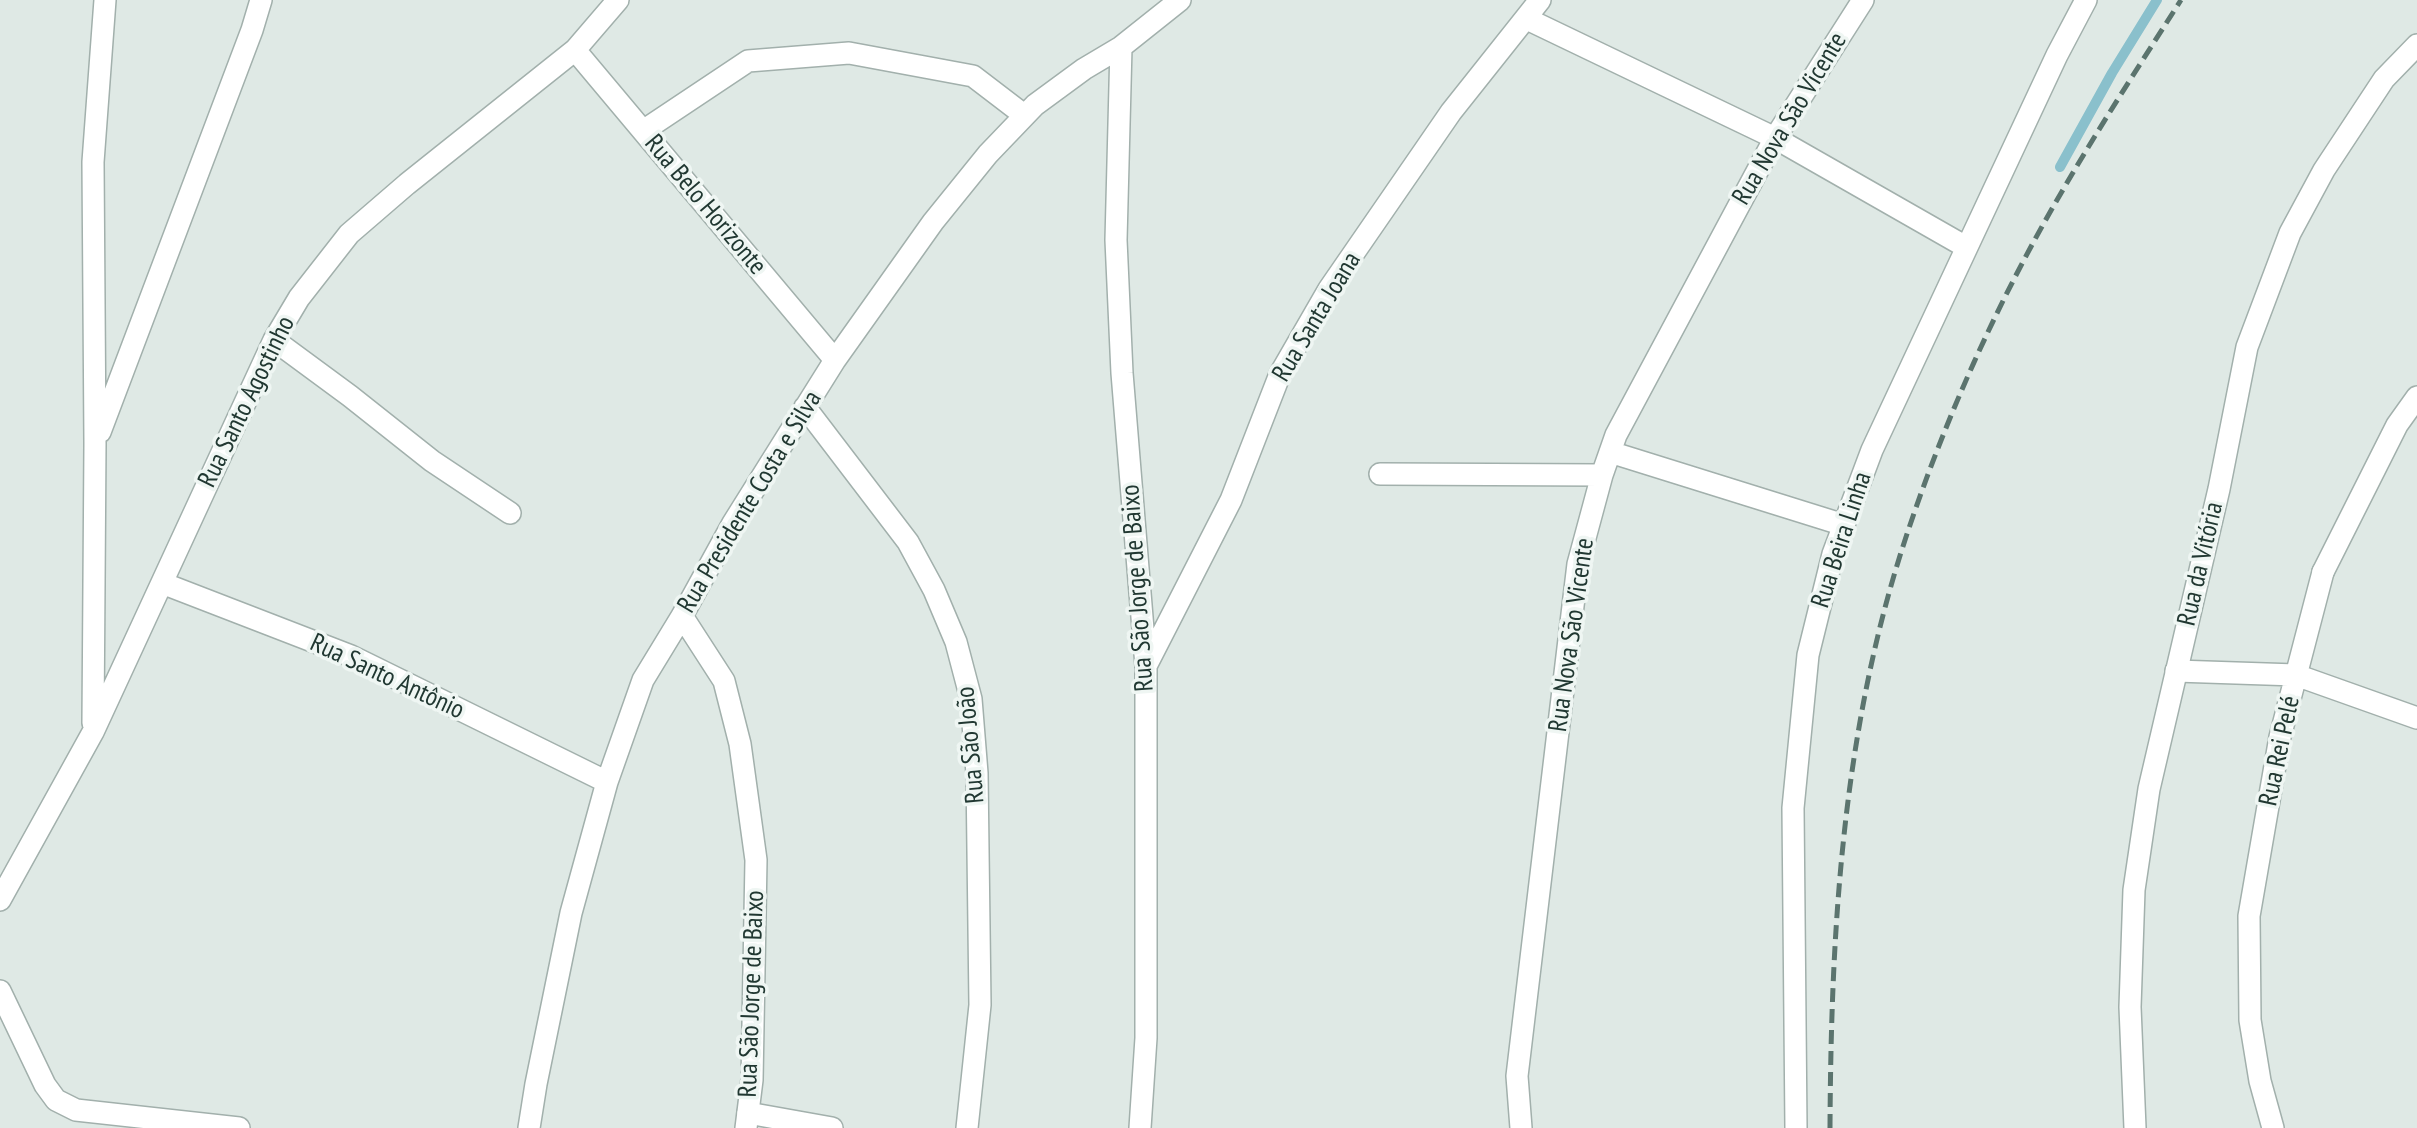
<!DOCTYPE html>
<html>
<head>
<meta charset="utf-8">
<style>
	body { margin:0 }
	canvas { display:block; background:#dfe9e5 }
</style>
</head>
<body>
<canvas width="2417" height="1128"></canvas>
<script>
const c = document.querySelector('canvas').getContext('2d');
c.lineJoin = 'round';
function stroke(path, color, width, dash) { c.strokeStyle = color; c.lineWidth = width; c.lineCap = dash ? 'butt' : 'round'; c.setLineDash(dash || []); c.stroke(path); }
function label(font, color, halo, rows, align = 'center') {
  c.font = font + ' "PT Sans Narrow",sans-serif'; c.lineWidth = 7; c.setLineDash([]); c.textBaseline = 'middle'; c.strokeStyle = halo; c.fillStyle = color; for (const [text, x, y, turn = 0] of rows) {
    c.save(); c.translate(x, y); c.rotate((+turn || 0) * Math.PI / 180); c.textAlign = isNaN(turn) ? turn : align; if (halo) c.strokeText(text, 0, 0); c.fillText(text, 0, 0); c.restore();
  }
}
stroke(new Path2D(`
	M 2060,167 L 2112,73 L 2157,0`), '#8ac0cc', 10);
const service = new Path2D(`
	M 2176,671 L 2296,675 L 2417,718
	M 748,1113 L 832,1128
	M 2273,1128 L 2260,1081 L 2250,1020 L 2249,916 L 2280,737 L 2323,572`);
const minor = new Path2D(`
	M 1527,19 L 1775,138 L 1966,247
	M 1121,47 L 1116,240 L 1122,373 L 1146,666 L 1146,1038 L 1140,1128
	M 575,50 L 835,360
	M 643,131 L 748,61 L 849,53 L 973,76 L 1024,115
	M 274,340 L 350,396 L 432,461 L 510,513
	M 805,407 L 908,542 L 934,590 L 956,642 L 971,699 L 977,773 L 980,1005 L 967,1128
	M 100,432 L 252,30 L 261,0
	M 1610,452 L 1844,525
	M 1380,474 L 1602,475
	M 2323,572 L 2397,425 L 2417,397
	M 162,583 L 351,656 L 607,782
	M 682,616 L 724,681 L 740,744 L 756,860 L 752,1080 L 746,1128
	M 1146,666 L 1231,500 L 1280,374 L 1329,289 L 1451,112 L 1540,0
	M 93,723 L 95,444 L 93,162 L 105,0
	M 0,900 L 93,732 L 274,340 L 299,298 L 349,234 L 407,184 L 575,50 L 618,0
	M 0,991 L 45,1085 L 56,1100 L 76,1110 L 239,1128
	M 529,1128 L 536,1084 L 571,913 L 607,782 L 643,680 L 682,616 L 733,523 L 835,360 L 933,222 L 988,154 L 1035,105 L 1084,69 L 1121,47 L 1180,0
	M 1521,1128 L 1517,1076 L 1578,564 L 1602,475 L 1616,435 L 1775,138 L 1863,0
	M 1796,1128 L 1793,808 L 1808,655 L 1833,554 L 1872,450 L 2057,55 L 2086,0`);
const tertiary = new Path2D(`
	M 2135,1128 L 2130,1007 L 2134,890 L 2149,789 L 2219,489 L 2247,347 L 2290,233 L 2324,170 L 2384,79 L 2417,45`);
stroke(service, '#a2b0ac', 24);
stroke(minor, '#a2b0ac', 24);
stroke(tertiary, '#a2b0ac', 24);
stroke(service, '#fff', 21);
stroke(minor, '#fff', 21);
stroke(tertiary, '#fff', 21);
stroke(new Path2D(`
	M 1830,1128 C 1831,926 1843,724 1908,531 C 1946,417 1997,304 2057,200 C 2096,132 2139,66 2181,0`), '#5b746e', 5, [14, 7]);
label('26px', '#213832', '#eff6f3', [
	["Rua Nova São Vicente",1790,119,-59],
	["Rua Belo Horizonte",705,205,50],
	["Rua Santa Joana",1317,317,-59],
	["Rua Santo Agostinho",247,402,-64],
	["Rua Presidente Costa e Silva",750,502,-59],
	["Rua Beira Linha",1842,540,-72],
	["Rua da Vitória",2201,564,-77],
	["Rua São Jorge de Baixo",1138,588,-94],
	["Rua Nova São Vicente",1572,635,-82],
	["Rua Santo Antônio",387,677,25],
	["Rua São João",971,745,-95],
	["Rua Rei Pelé",2280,751,-78],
	["Rua São Jorge de Baixo",752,994,-88]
]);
</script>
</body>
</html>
